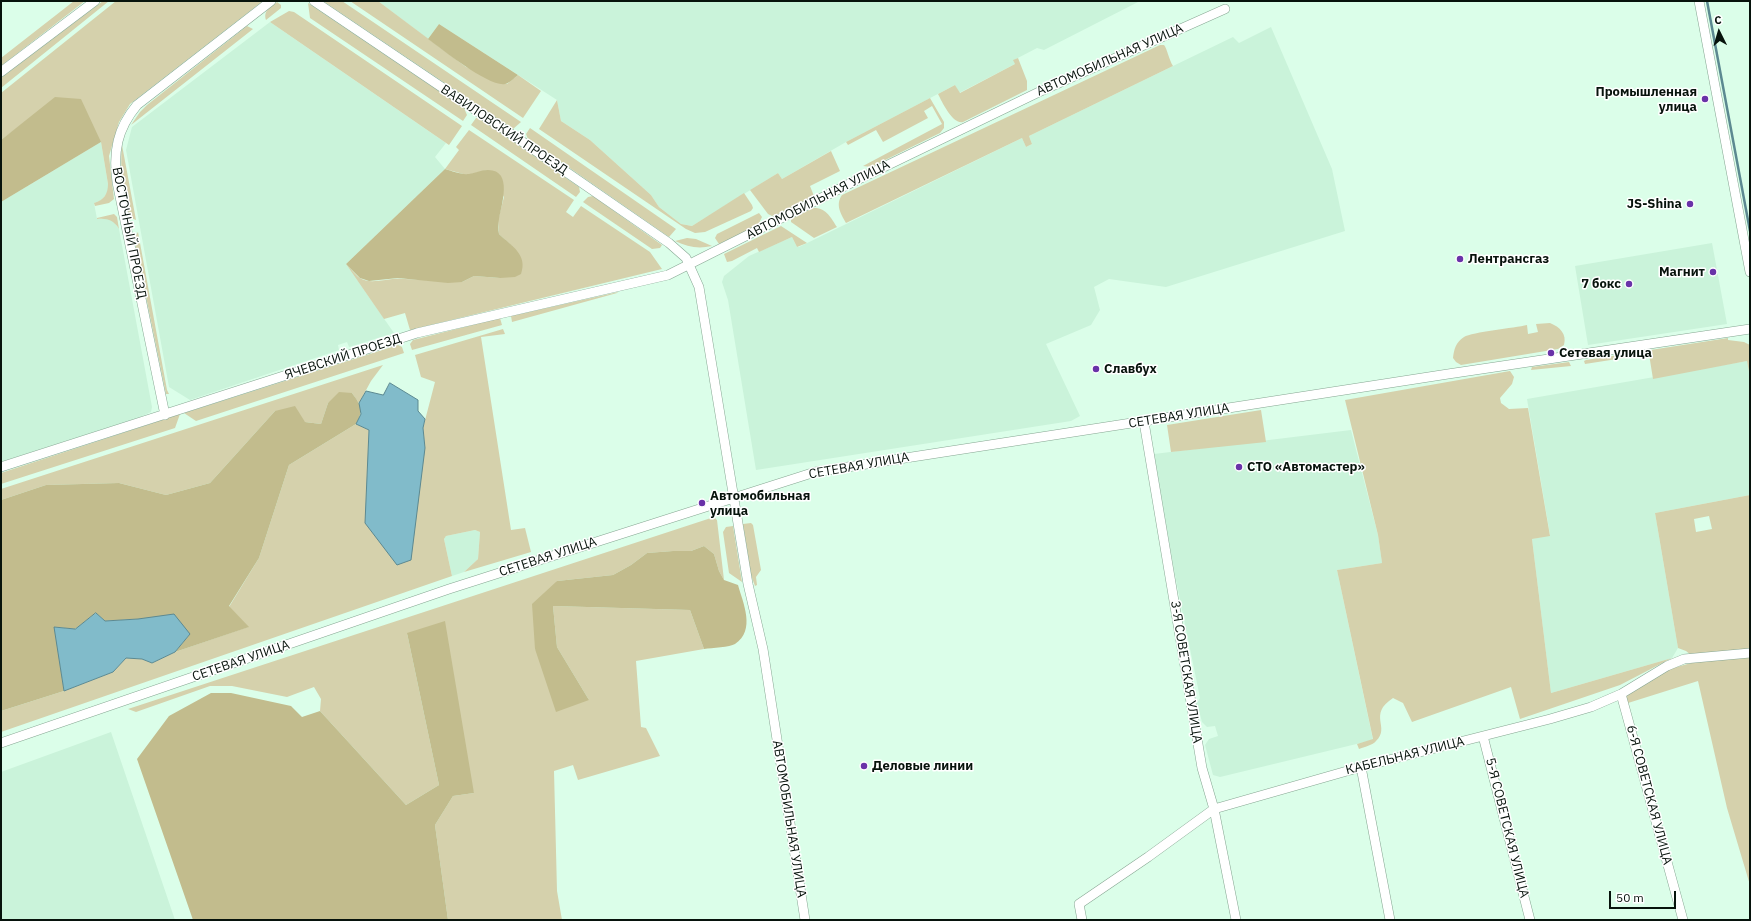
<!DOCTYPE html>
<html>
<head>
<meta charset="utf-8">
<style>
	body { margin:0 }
	#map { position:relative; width:1751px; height:921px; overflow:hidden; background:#dbfee9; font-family:"IBM Plex Sans",sans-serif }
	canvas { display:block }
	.frame { position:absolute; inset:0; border:2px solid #07130c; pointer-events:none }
	.north { position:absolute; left:1699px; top:12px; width:40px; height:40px; -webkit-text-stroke:3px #fff; paint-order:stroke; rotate:355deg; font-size:11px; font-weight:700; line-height:16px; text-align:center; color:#07130c }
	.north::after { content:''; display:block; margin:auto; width:14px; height:18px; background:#07130c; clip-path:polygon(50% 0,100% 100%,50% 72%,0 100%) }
	.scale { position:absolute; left:1609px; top:891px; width:67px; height:18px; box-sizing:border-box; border:2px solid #07130c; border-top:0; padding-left:5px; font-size:12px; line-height:14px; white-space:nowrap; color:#07130c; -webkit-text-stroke:3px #fff; paint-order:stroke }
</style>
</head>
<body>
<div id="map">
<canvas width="1751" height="921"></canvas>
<div class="frame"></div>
<div class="north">С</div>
<div class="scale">50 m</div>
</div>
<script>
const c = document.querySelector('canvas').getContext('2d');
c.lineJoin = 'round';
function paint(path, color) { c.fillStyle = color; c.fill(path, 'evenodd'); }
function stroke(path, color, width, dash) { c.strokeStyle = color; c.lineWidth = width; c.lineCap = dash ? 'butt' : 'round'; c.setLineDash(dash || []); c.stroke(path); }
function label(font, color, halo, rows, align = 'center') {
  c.font = font + ' "IBM Plex Sans",sans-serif'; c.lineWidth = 3; c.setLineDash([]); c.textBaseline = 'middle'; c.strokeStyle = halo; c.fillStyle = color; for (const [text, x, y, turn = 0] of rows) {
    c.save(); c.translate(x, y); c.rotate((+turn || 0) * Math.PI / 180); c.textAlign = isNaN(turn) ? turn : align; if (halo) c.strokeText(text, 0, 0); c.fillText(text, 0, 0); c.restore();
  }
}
paint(new Path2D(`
	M 378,1 L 1140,1 L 1044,50 L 1037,48 L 1014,60 L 1015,64 L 959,93 L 955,85 L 846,142 L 782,179 L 778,173 L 692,226 L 681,224 L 659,207 L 651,195 L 590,140 L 561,121 L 557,100 L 439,24 L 428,39 Z
	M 270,22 L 446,143 L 435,157 L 445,169 L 346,264 L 394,333 L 349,347 L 347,342 L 338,345 L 339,350 L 190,400 L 169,387 L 126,150 L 132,127 Z
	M 1271,27 L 1332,169 L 1345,231 L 1166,287 L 1109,279 L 1094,287 L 1100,310 L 1091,325 L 1046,344 L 1080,416 L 1071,421 L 756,470 L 728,300 L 722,282 L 724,276 L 749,256 L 792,237 L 797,247 L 799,247 L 1022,138 L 1026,147 L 1032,144 L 1029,136 L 1173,66 L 1233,37 L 1239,43 Z
	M 101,142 L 108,184 L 108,191 L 105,196 L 100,201 L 94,203 L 97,219 L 109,219 L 115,223 L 119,229 L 152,407 L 151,412 L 138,418 L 1,462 L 1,202 Z
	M 1712,243 L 1727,324 L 1588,345 L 1575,266 Z
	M 1747,361 L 1750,377 L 1750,495 L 1655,513 L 1678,648 L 1672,658 L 1551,693 L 1532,539 L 1550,535 L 1527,399 Z
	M 1351,430 L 1378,535 L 1382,563 L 1337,570 L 1373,740 L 1220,777 L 1213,775 L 1205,745 L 1209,739 L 1218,736 L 1215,726 L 1207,727 L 1202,722 L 1197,703 L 1200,698 L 1174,570 L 1154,454 Z
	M 475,530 L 480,532 L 478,559 L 464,572 L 452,576 L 444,539 L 446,536 Z
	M 111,732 L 175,920 L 1,920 L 1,772 Z`), '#caf3da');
paint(new Path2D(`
	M 74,1 L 85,1 L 1,66 L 1,58 Z
	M 103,1 L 109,1 L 1,88 L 1,78 Z
	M 116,1 L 263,1 L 130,104 L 119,122 L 109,156 L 114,199 L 109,203 L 95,206 L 94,203 C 104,200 108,194 108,184 L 101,142 L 25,122 L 1,140 L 1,93 Z
	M 323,1 L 342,1 L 521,122 L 513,129 Z
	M 350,1 L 378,1 L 466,67 L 507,84 L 518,75 L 541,91 L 523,118 Z
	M 277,2 L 281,5 L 281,8 L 266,20 C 263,10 271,7 277,2 Z
	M 308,3 L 464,108 L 467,115 L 463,121 L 310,18 Z
	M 289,11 L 294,12 L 462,126 L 449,145 L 270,22 Z
	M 247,26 L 253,29 L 131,125 L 140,112 L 147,105 Z
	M 1160,45 L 1164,45 C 1167,48 1169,60 1173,66 L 1029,136 L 1032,144 L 1026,147 L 1022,138 L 846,223 C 841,214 835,205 842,195 Z
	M 1018,58 L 1027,81 L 1027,90 L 963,122 C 953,125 942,102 938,94 L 955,85 L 960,93 L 1015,64 L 1013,60 Z
	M 930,98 L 944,122 L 944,128 L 940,133 L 871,167 L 863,166 L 942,124 L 932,106 L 924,111 L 928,118 L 883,142 L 876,130 L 848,145 L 846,142 Z
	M 557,100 L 561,121 L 590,140 L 651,195 L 659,207 L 681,224 L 692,226 L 744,193 L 752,205 L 753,208 L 751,211 L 705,232 L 695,233 L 686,229 L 539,129 Z
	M 476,118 L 479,118 L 579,187 L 580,192 L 576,197 L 471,125 Z
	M 530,128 L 676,229 L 669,237 L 528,139 L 526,134 Z
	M 469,130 L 574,200 L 566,212 L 573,217 L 581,206 L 650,252 L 662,269 L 410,330 L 405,313 L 384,319 L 346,264 C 351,268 355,275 360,278 C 372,286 391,276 405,279 L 462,282 L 474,276 L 500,278 L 512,246 L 499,234 L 498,220 L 504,197 L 488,170 L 467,175 L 445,169 L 459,150 L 456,147 Z
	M 122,145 L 136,220 L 129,217 C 125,193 119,170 122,145 Z
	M 831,151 L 840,171 L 810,186 L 814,196 L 778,214 L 772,216 L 768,214 L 750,190 L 778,173 L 782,179 Z
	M 593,196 L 662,245 L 660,248 L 652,249 L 583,202 L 588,197 Z
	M 813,208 C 826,207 831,218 837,227 L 814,238 L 791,222 L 791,219 Z
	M 759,213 L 762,217 L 758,225 L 719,244 L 715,238 L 717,234 Z
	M 114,214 L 117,217 L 119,229 C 114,220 107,218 97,219 L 97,218 Z
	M 781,226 L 807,243 L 797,247 L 792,237 L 759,252 L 757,248 L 732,261 L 727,262 L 724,254 Z
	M 138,232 L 167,390 L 169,394 L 166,394 L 134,238 Z
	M 687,238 L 696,239 L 712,246 C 698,249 688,247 675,241 Z
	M 618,292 L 617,293 L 512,322 L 511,316 Z
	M 500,318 L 502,325 L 412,350 L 410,344 L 413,340 Z
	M 1550,323 C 1560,327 1567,334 1564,345 L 1558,349 L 1461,365 L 1456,362 L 1453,358 C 1454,349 1456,342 1464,337 C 1472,332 1515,328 1527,325 L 1528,334 L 1538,332 L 1536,324 Z
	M 503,329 L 505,334 L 481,337 L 511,530 L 525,528 L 531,552 L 464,572 L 478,559 L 480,532 L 475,530 L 446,536 L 444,539 L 452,576 L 1,732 L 1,711 L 64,691 L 113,672 L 126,658 L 142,659 L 152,663 L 175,652 L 248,627 L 229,607 L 259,558 L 289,465 L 356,424 L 369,430 L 366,523 L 425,448 L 423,428 L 435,382 L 421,377 L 415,355 Z
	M 1728,338 L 1728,340 L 1744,342 L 1750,345 L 1750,377 L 1747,361 L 1653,379 L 1649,354 L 1585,364 L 1584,361 L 1586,360 Z
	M 398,345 L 402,347 L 404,353 L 196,421 L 184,413 Z
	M 1569,362 L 1571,366 L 1531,370 L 1532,367 Z
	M 383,365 L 371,381 L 359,403 L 352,393 L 328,403 L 321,424 L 305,422 L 275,411 L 210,483 L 166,495 L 119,483 L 46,485 L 1,500 L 1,489 Z
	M 1510,371 L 1514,377 L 1512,384 L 1500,398 L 1501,403 L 1509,409 L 1528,408 L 1550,536 L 1532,539 L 1551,693 L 1672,658 L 1620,685 L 1520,719 L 1511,687 L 1412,722 L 1403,703 L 1393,698 C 1367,715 1391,727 1376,741 C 1373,745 1364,747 1359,749 L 1357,744 L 1373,739 L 1337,570 L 1382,563 L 1378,535 L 1345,400 Z
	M 1261,410 L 1266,442 L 1171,452 L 1167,425 Z
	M 180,414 L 175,428 L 1,484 L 1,473 Z
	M 1750,495 L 1750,649 L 1691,655 L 1686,651 L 1678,648 L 1655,513 ZM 1709,516 L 1712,529 L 1696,532 L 1694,519 Z
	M 714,517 L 717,520 L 724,580 L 719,571 L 714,554 L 704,546 L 691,551 L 673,551 L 647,553 L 631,565 L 613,575 L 557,581 L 535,649 L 589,700 L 557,647 L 553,606 L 690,610 L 704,649 L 636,661 L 641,727 L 646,728 L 660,756 L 578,780 L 573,765 L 554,771 L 557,891 L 562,920 L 448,920 L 435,825 L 453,796 L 474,793 L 407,633 L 439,785 L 406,805 L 320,711 L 321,699 L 314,687 L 287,697 L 232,686 L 210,686 L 136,712 L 128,709 Z
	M 751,523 L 753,525 L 761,570 L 756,577 L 757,585 L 755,586 L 751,575 L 743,524 Z
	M 733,526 L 742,582 L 729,573 L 723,532 L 726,527 Z
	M 1750,657 L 1750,885 L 1727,808 L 1698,681 L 1628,703 L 1625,694 L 1666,670 L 1702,660 Z`), '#d5d1ac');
paint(new Path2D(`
	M 439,24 L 518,75 C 514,78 510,83 505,84 C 489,87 443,50 428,39 Z
	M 55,97 L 81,99 L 101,142 L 1,202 L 1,140 Z
	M 445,169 C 452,171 462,175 469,174 C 475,173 481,170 487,170 C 514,169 501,206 499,219 C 498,224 498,229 499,234 C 512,246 528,255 521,274 L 515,277 L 500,278 L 474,276 L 462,282 L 448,283 L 398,278 L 369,281 L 360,278 L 346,264 Z
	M 339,392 L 352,393 C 361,405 364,410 356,424 L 289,465 L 259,558 L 229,606 L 249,627 L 175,652 L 190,634 L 138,619 L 105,621 L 96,613 L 75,629 L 55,627 L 64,691 L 1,711 L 1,500 L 46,485 L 119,483 L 166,495 L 210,483 L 275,411 L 295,406 L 305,422 L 321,424 L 328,403 Z
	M 704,546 L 714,554 L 719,571 L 724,580 L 738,585 C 743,603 756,630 735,644 C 730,647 712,648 704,649 L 690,610 L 553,606 L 557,647 L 589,700 L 556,712 L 535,649 L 532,604 L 557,581 L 613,575 L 631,565 L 647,553 L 673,551 L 691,551 Z
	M 445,621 L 474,793 L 453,796 L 435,825 L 448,920 L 193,920 L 137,759 L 169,716 L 211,693 L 231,693 L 291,706 L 302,717 L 320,711 L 406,805 L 439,785 L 407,633 Z`), '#c2bc8d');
const water = new Path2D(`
	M 390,383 L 418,400 L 418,411 L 425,419 L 423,428 L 425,448 L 411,560 L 397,565 L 365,523 L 369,430 L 356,424 L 361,414 L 359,403 L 366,391 L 383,395 Z
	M 96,613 L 105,621 L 138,619 L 174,614 L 190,634 L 175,652 L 152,663 L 142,659 L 126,658 L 113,672 L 64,691 L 54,627 L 75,629 Z`);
paint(water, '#81bbca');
stroke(water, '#5c8991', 1);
stroke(new Path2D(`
	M 1707,1 L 1750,231`), '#5c8991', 2.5);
const minor = new Path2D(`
	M 314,1 L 517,138 L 669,243 L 686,258 L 699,287 L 748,584 L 763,649 L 805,920
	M 1699,1 L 1750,272
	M 1,72 L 95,1
	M 165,415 L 117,182 C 113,152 117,129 137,105 L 271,1
	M 1144,422 L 1202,768 L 1214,809 L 1236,920
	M 1,467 L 417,333 L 668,275 L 859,179 L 1039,92 L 1225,9
	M 1621,694 L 1683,920
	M 1483,736 L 1530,920
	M 1,743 L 449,589 L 815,472 L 1448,374 L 1750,329
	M 1361,767 L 1390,920
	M 1082,920 L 1079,904 L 1148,857 L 1214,809 L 1361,767 L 1550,719 L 1591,707 L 1621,694 L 1667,666 L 1684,659 L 1750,653`);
stroke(minor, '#86a692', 10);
stroke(minor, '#fff', 9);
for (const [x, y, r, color] of [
	[1705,99,4,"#6932a8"],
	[1690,204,4,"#6932a8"],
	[1460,259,4,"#6932a8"],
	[1713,272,4,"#6932a8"],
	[1629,284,4,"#6932a8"],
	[1551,353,4,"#6932a8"],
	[1096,369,4,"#6932a8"],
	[1239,467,4,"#6932a8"],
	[702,503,4,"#6932a8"],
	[864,766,4,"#6932a8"]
]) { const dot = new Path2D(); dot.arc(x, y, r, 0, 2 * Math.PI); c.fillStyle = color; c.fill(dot); stroke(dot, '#fff', 1.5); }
label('13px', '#07130c', '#fff', [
	["АВТОМОБИЛЬНАЯ УЛИЦА",1110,60,-24],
	["ВАВИЛОВСКИЙ ПРОЕЗД",504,130,34],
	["АВТОМОБИЛЬНАЯ УЛИЦА",818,200,-27],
	["ВОСТОЧНЫЙ ПРОЕЗД",129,233,79],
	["ЯЧЕВСКИЙ ПРОЕЗД",343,357,-18],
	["СЕТЕВАЯ УЛИЦА",1179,416,-9],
	["СЕТЕВАЯ УЛИЦА",859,466,-10],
	["СЕТЕВАЯ УЛИЦА",548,557,-18],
	["СЕТЕВАЯ УЛИЦА",241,661,-19],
	["3-Я СОВЕТСКАЯ УЛИЦА",1186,672,81],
	["КАБЕЛЬНАЯ УЛИЦА",1405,756,-14],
	["6-Я СОВЕТСКАЯ УЛИЦА",1649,795,75],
	["АВТОМОБИЛЬНАЯ УЛИЦА",789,819,81],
	["5-Я СОВЕТСКАЯ УЛИЦА",1507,828,76]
]);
label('bold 13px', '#07130c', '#fff', [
	["Промышленная",1697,92,"right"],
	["улица",1697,107,"right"],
	["JS-Shina",1682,204,"right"],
	["Лентрансгаз",1468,259],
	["Магнит",1705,272,"right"],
	["7 бокс",1621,284,"right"],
	["Сетевая улица",1559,353],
	["Славбух",1104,369],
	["СТО «Автомастер»",1247,467],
	["Автомобильная",710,496],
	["улица",710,511],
	["Деловые линии",872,766]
], 'left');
</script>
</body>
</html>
